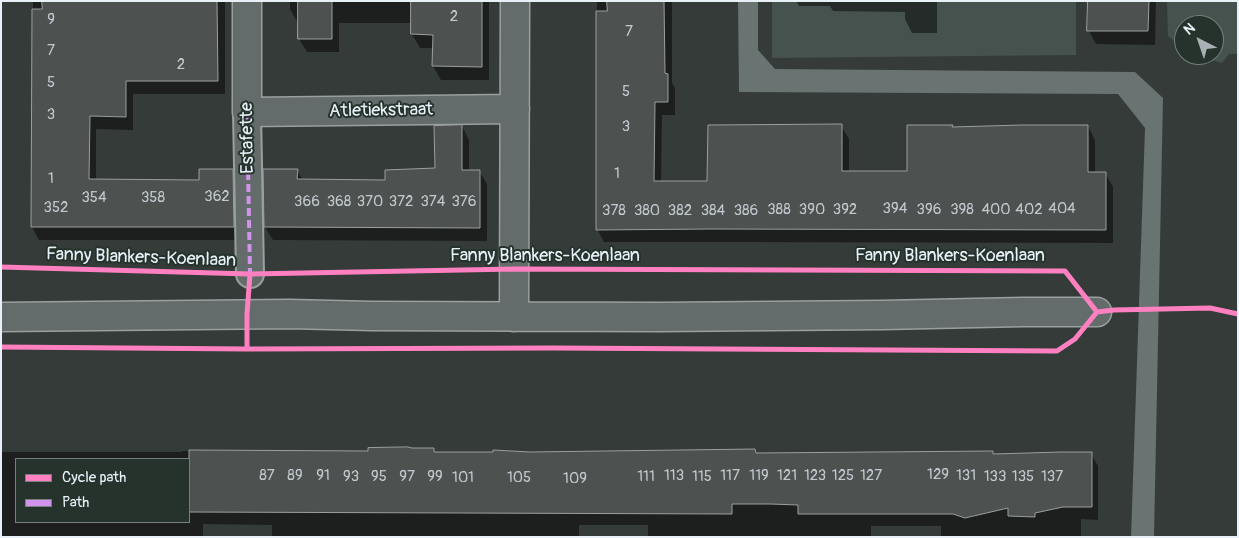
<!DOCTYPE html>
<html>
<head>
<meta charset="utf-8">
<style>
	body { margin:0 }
	#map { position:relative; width:1239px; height:538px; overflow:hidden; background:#353b38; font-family:Pangolin,sans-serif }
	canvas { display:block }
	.frame { position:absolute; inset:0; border:2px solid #e8f1f8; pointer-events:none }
	.legend { position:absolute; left:15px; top:458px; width:175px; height:65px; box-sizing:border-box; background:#26332d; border:1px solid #747f7e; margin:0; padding:6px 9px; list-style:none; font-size:15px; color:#e8f1f8 }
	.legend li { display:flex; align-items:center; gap:10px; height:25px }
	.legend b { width:25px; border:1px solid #747f7e }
	.north { position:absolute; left:1174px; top:15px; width:50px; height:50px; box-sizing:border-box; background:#26332d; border:1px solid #747f7e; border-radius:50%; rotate:319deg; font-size:14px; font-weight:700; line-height:20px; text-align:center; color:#e8f1f8 }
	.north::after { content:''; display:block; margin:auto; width:18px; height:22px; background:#a9b1b5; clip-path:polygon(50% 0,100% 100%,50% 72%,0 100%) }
</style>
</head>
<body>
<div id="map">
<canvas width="1239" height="538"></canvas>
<div class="frame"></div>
<ul class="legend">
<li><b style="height:6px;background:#ff80c0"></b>Cycle path</li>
<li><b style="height:6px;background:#d193ec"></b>Path</li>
</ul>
<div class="north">N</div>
</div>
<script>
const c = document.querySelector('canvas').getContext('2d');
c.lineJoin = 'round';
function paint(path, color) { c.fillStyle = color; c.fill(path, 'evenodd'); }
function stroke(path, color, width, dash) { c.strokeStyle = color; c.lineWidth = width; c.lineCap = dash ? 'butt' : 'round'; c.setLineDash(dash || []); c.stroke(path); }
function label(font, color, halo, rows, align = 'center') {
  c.font = font + ' Pangolin,sans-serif'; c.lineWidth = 4; c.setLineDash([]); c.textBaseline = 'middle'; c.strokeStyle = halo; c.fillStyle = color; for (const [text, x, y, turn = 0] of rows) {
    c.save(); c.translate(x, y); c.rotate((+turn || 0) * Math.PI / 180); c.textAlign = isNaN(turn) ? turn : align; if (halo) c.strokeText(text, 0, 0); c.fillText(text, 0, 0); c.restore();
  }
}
paint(new Path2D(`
	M 772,1 L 1076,1 L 1076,55 L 772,58 Z
	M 1167,1 L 1238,1 L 1238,54 L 1229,54 L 1222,63 L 1194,55 L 1214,55 L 1214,25 L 1184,25 L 1184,49 L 1168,36 Z`), '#46524e');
paint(new Path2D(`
	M 738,1 L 758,1 L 758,50 L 775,69 L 1135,72 L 1163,98 L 1154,537 L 1131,537 L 1145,128 L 1118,94 L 739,92 Z`), '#687372');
paint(new Path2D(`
	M 33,1 L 225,1 L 225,94 L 133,94 L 133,130 L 96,129 L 96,180 L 201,181 L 232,170 L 240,183 L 241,240 L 39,240 L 32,227 Z
	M 290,1 L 489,1 L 489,80 L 441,80 L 433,66 L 434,48 L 420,48 L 412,34 L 412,23 L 339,23 L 339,52 L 307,52 L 299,39 L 299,23 L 298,23 L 290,9 Z
	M 597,1 L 672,1 L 672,83 L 675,88 L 675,115 L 662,115 L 661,182 L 709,182 L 841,126 L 849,139 L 849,172 L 908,172 L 952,126 L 953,128 L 1088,126 L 1095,140 L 1095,173 L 1105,173 L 1113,187 L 1113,243 L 719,242 L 604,242 L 597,229 Z
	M 796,1 L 937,1 L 937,33 L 912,33 L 905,19 L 905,12 L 833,11 L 830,6 L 799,6 Z
	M 1089,1 L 1156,1 L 1155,45 L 1096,44 L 1089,31 Z
	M 462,126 L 469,140 L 469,171 L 479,171 L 487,184 L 487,241 L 273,240 L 265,227 L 297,170 L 303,181 L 386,181 L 436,169 Z
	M 433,450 L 435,453 L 755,451 L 757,454 L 994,455 L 1091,454 L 1098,466 L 1098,520 L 1081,519 L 1081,537 L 941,537 L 941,526 L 871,526 L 871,537 L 648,537 L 648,525 L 579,525 L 579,537 L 272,537 L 272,525 L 203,524 L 203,537 L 1,537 L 1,452 L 182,452 L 182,451 L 370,453 ZM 16,459 L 189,459 L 189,522 L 16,522 Z`), '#0007');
const building = new Path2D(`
	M 42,1 L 217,1 L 218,81 L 126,81 L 126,117 L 90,116 L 89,179 L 199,180 L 199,169 L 233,169 L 234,227 L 31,227 L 32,9 L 42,9 Z
	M 298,1 L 332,1 L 332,39 L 298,39 Z
	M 411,1 L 482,1 L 482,67 L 432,66 L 433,35 L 411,34 Z
	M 607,1 L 664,1 L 665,73 L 668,74 L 668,102 L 655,102 L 654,181 L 707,181 L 708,125 L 842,124 L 842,171 L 907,171 L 907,125 L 953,125 L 952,127 L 1022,125 L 1088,125 L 1088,172 L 1106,172 L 1106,230 L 710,229 L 596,230 L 596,11 L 607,11 Z
	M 1088,1 L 1149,1 L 1148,31 L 1087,31 Z
	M 462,125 L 462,170 L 480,170 L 480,228 L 264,227 L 263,169 L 298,169 L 297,179 L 385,180 L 385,170 L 435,168 L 434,126 Z
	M 408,447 L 412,448 L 434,448 L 434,452 L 493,452 L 493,450 L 530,452 L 755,449 L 756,453 L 993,451 L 993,454 L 1061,452 L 1092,452 L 1092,507 L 1063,507 L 1035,513 L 1035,517 L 1008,516 L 1008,508 L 965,518 L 953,514 L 798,514 L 798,505 L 771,504 L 732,504 L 732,514 L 189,512 L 189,450 L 368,451 L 368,448 Z`);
paint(building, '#4d5250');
stroke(building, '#9a9f9f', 1);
const pedestrian = new Path2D(`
	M 247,112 L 250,274`);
const minor = new Path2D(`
	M 247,1 L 247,112 L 515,109
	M 1,317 L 289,314 L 372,316 L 660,317 L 882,315 L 1023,312 L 1097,312
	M 514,317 L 515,1`);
stroke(pedestrian, '#9a9f9f', 30);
stroke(minor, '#9a9f9f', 31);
stroke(pedestrian, '#646b6b', 26);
stroke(minor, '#646b6b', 28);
stroke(new Path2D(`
	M 247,112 L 250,274`), '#d193ec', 4, [8, 4]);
stroke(new Path2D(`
	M 1,267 L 250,274 L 515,269 L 1065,271 L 1097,312
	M 1097,312 L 1114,310 L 1210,308 L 1238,314
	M 1,347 L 247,349 L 553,348 L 1057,351 L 1075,339 L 1097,312
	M 247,349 L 247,314 L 250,274`), '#ff80c0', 5);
label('15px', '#c1c9ce', null, [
	["2",454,17],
	["9",51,20],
	["7",629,32],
	["7",51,51],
	["2",181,65],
	["5",51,83],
	["5",626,92],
	["3",51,115],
	["3",626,127],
	["1",617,174],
	["1",51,179],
	["362",217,197],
	["354",94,198],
	["358",153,198],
	["366",307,202],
	["368",339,202],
	["370",370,202],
	["372",401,202],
	["374",433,202],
	["376",464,202],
	["352",56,208],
	["394",895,209],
	["404",1062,209],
	["388",779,210],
	["390",812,210],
	["392",845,210],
	["396",929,210],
	["398",962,210],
	["400",996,210],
	["402",1029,210],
	["378",614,211],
	["380",647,211],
	["382",680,211],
	["384",713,211],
	["386",746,211],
	["129",938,475],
	["87",267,476],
	["89",295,476],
	["91",323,476],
	["113",674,476],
	["117",730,476],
	["119",759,476],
	["121",787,476],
	["123",815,476],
	["125",843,476],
	["127",871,476],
	["131",966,476],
	["93",351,477],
	["95",379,477],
	["97",407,477],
	["99",435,477],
	["111",646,477],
	["115",702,477],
	["133",995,477],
	["135",1023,477],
	["137",1052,477],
	["101",463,478],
	["105",519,478],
	["109",575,479]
]);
label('18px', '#e8f1f8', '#26332d', [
	["Atletiekstraat",381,111,-1],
	["Estafette",248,138,-91],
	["Fanny Blankers-Koenlaan",545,256],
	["Fanny Blankers-Koenlaan",950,256],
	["Fanny Blankers-Koenlaan",141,258,2]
]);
</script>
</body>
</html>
